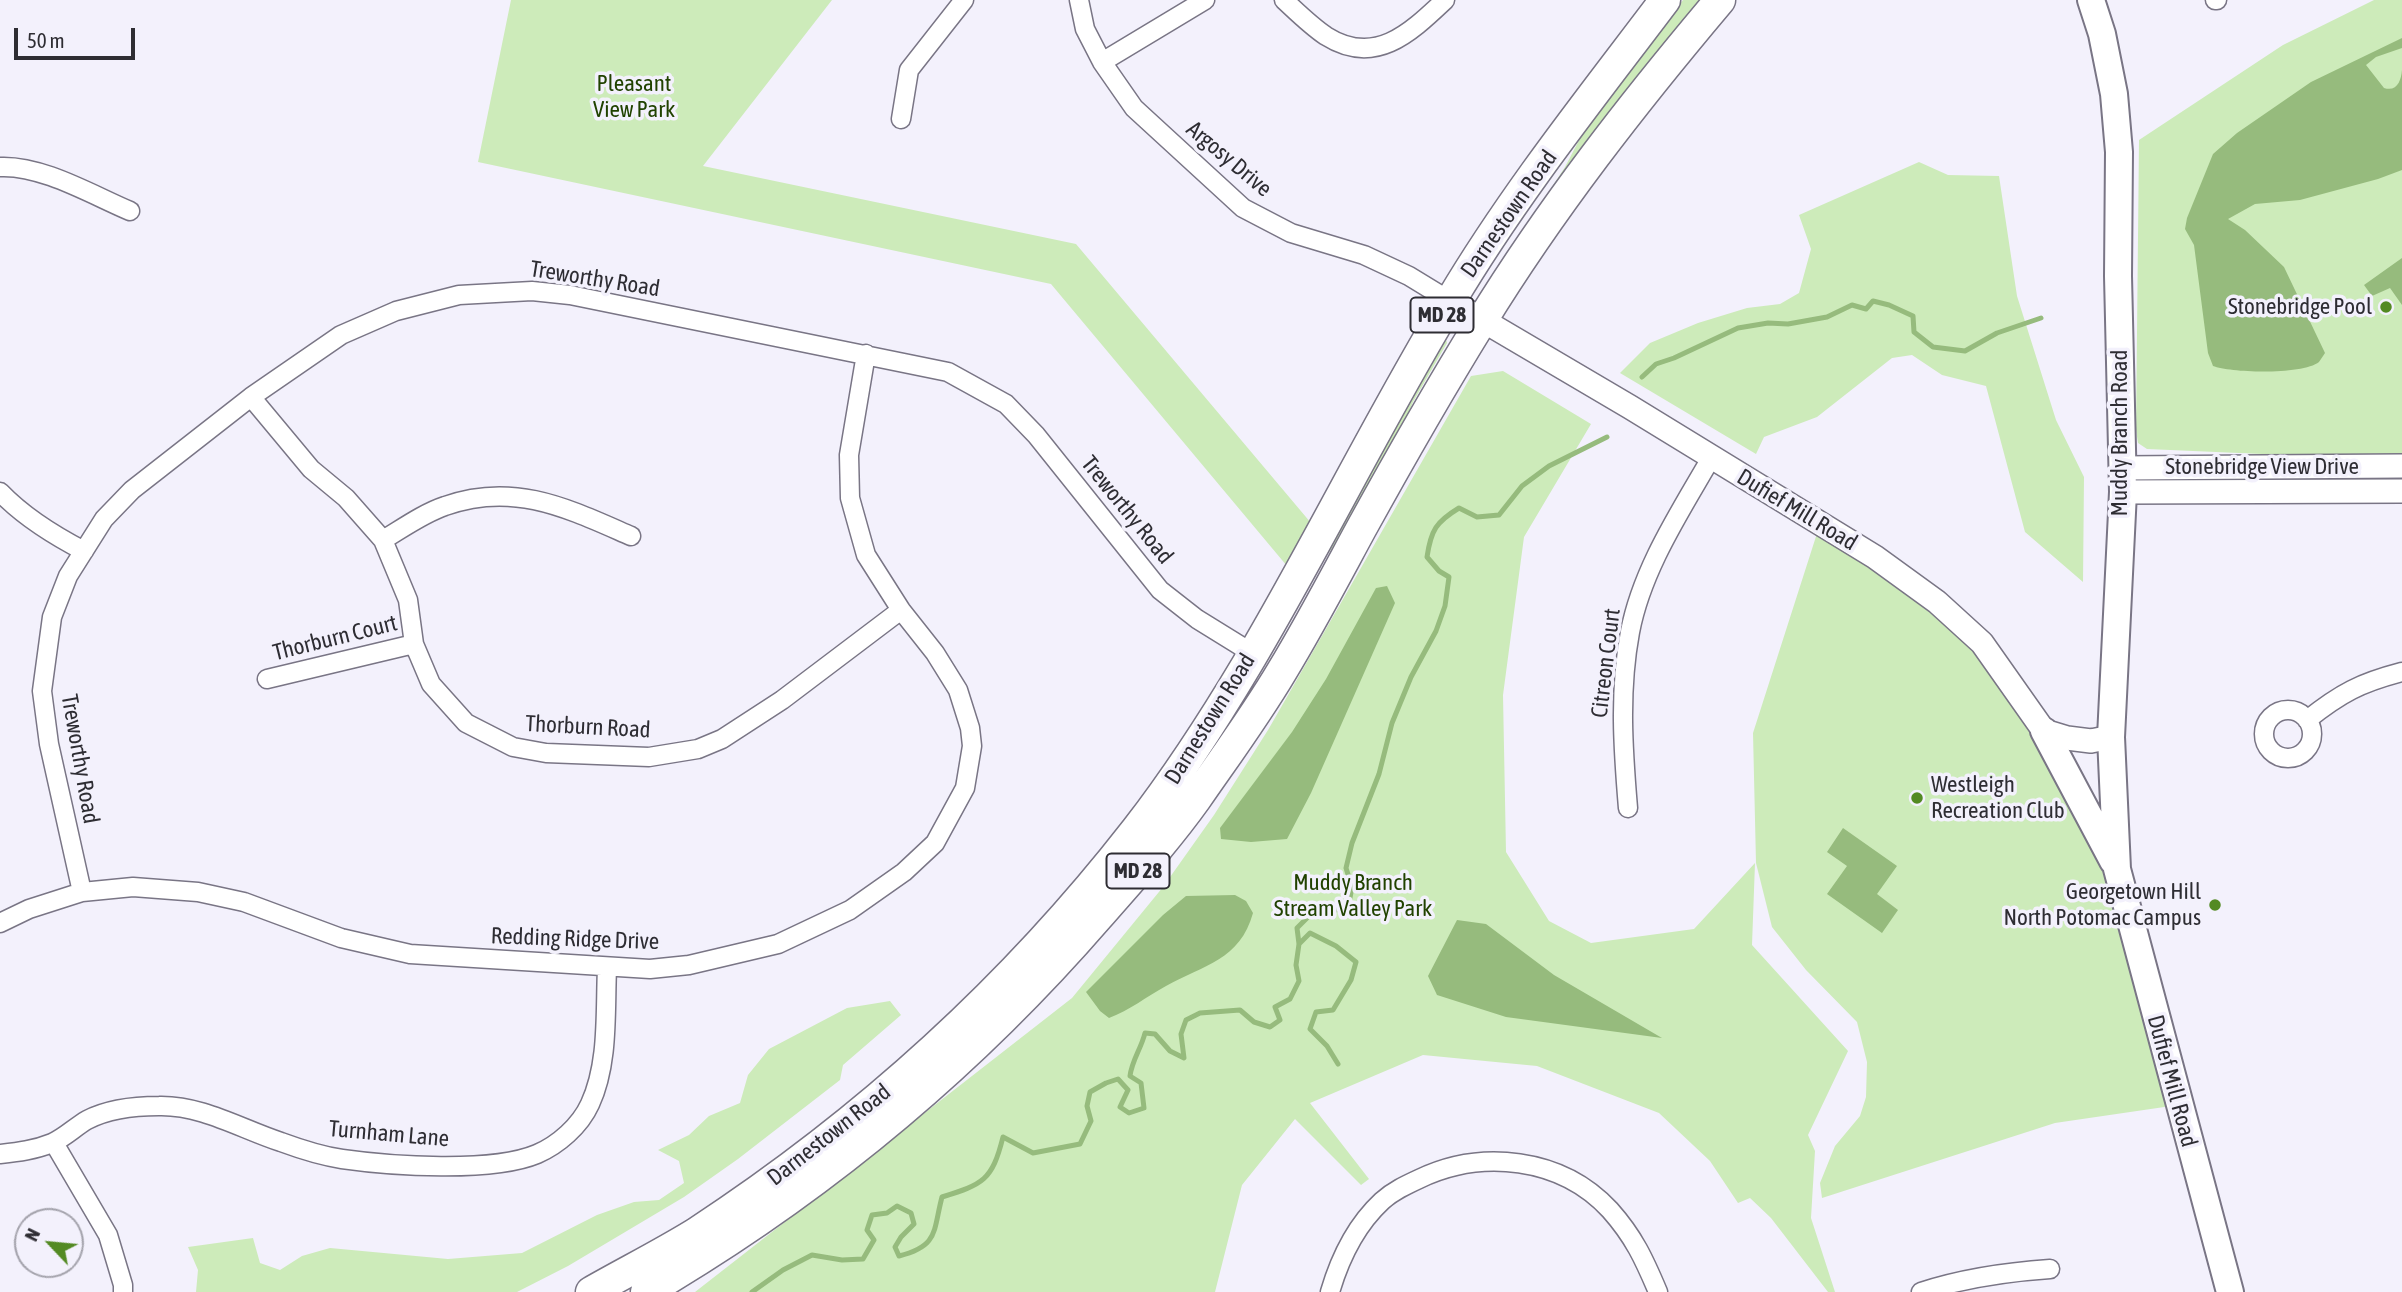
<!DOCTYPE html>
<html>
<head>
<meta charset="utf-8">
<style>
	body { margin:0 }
	#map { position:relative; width:2402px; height:1292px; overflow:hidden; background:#f3f1fc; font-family:"Asap Condensed",sans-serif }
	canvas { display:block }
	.north { position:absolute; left:14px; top:1208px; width:70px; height:70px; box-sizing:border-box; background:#f3f1fc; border:2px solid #a4a3ac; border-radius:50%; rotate:296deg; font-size:19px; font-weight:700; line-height:28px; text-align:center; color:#2e2d33 }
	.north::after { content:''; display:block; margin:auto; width:24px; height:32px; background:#538a23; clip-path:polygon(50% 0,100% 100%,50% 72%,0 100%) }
	.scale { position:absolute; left:14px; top:28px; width:121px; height:32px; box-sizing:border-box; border:4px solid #2e2d33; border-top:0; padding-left:9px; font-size:21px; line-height:24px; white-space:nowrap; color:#2e2d33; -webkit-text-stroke:5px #f3f1fc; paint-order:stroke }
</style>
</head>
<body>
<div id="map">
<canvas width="2402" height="1292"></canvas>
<div class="north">N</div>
<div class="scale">50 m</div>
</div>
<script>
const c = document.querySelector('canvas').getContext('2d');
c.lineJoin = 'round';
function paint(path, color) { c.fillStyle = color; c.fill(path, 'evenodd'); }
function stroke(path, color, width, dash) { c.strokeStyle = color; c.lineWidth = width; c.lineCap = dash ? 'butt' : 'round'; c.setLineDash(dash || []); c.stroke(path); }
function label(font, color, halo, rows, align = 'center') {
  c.font = font + ' "Asap Condensed",sans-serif'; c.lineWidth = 7; c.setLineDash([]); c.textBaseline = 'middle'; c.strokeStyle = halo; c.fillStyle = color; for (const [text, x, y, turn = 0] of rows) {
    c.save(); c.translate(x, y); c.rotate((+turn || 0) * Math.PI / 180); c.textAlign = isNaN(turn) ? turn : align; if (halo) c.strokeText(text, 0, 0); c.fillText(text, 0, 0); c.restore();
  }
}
paint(new Path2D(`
	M 511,0 L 832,0 L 703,166 L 1076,244 L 1311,523 L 1287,566 L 1051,284 L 478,162 Z
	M 1683,0 L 1700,0 L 1642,74 L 1495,274 L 1565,167 L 1586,127 Z
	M 2374,0 L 2402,0 L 2402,457 L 2354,458 L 2147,449 L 2138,443 L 2136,430 L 2139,140 L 2283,45 Z
	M 1919,162 L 1948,175 L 1999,176 L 2017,296 L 2056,420 L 2084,477 L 2083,582 L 2025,532 L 1986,386 L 1942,375 L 1912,355 L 1892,358 L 1817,417 L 1764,437 L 1756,454 L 1620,373 L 1650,343 L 1698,323 L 1747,308 L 1780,304 L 1799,293 L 1811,249 L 1799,215 Z
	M 1446,339 L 1447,343 L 1413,402 L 1401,431 L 1357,517 L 1326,556 L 1323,554 Z
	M 1503,371 L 1591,424 L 1524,537 L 1503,695 L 1506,852 L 1549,921 L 1591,943 L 1694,929 L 1755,863 L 1752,945 L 1848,1051 L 1808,1135 L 1815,1151 L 1811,1218 L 1835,1292 L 1828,1292 L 1771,1218 L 1750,1198 L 1738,1203 L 1710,1161 L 1659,1113 L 1537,1066 L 1423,1055 L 1310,1103 L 1369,1179 L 1361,1185 L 1295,1119 L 1242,1185 L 1215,1292 L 695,1292 L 1072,998 L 1163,887 L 1214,815 L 1268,730 L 1471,376 Z
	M 1820,524 L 1982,643 L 2117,869 L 2178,1105 L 2055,1123 L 1822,1198 L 1820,1183 L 1835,1146 L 1860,1116 L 1866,1097 L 1867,1062 L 1857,1022 L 1806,970 L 1772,927 L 1756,863 L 1753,733 Z
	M 890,1001 L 901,1015 L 843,1065 L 840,1080 L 738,1159 L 684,1197 L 568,1266 L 517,1292 L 196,1292 L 198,1270 L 188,1247 L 253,1238 L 260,1263 L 280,1270 L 302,1256 L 330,1248 L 448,1259 L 522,1253 L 597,1215 L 634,1202 L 659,1200 L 684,1183 L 679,1161 L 658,1150 L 689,1135 L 709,1116 L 740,1103 L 748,1075 L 769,1049 L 847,1008 Z`), '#cdebba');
paint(new Path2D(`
	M 2402,38 L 2402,48 L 2376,57 L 2366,65 L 2384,88 C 2397,92 2401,81 2402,70 L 2402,170 L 2378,179 L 2300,200 L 2255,204 L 2228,219 L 2245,230 L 2284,267 L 2325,353 C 2323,356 2321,359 2319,362 C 2303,375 2231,373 2213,366 L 2208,353 L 2194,245 L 2185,229 L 2187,218 L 2213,154 L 2237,133 L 2311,82 Z
	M 2402,258 L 2402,305 L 2390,288 L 2372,296 L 2364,285 Z
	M 1387,586 L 1395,603 L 1311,793 L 1287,839 L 1251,842 L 1221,839 L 1220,828 L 1292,732 L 1326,679 L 1376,588 Z
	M 1843,828 L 1897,866 L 1877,894 L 1898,910 L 1882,933 L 1827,894 L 1847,866 L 1827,852 Z
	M 1235,895 L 1246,901 L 1253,913 C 1240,960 1204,965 1166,986 C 1146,997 1130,1010 1109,1018 L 1100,1011 L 1086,992 L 1163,915 L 1186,896 Z
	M 1457,920 L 1486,924 L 1554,975 L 1662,1038 L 1506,1017 L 1437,995 L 1428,976 Z`), '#96bb7d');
stroke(new Path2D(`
	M 1642,377 L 1656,364 L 1674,358 L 1738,328 L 1768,323 L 1788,324 L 1827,317 L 1852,305 L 1866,309 L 1873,301 L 1889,305 L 1913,316 L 1914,332 L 1933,347 L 1965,351 L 1997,333 L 2041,318
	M 1299,944 L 1310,933 L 1336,946 L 1356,962 L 1351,980 L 1333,1010 L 1316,1012 L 1310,1029 L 1327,1046 L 1338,1064
	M 752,1292 L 783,1270 L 812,1255 L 842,1260 L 863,1259 L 874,1240 L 867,1230 L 872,1215 L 887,1213 L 897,1206 L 911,1213 L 914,1224 L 901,1237 L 895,1247 L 899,1256 C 939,1246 933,1231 942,1197 C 983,1184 992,1181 1003,1137 L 1033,1153 L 1080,1144 L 1091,1121 L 1087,1106 L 1090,1092 L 1106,1083 L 1118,1079 L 1128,1090 L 1120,1107 L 1129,1113 L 1144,1108 L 1141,1083 L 1130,1076 C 1132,1060 1141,1049 1145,1033 L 1155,1034 L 1170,1051 L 1184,1058 L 1181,1034 L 1186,1020 L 1200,1013 L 1240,1010 L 1254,1022 L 1270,1027 L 1280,1020 L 1275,1007 L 1290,999 L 1299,981 L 1296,965 L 1299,944 L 1297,928 L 1311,914 L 1348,908 L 1352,887 L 1346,868 L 1352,843 L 1379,774 L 1392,723 L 1411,677 L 1436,631 L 1445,606 L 1449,577 L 1439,571 L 1427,557 C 1431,530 1436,522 1459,508 L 1477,517 L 1499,515 L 1522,486 L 1549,466 L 1607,437`), '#96bb7d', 5);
const minor = new Path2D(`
	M 1079,0 L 1085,29 L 1102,62 L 1134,108 L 1243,208 L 1291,233 L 1364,255 L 1409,276 L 1450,301
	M 1284,0 C 1297,12 1311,26 1326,36 C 1375,67 1410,33 1445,0
	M 2215,0 L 2217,0
	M 1102,62 L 1205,0
	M 901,119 L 909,70 L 964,0
	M 0,167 C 42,165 92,195 130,211
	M 251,397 L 311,469 L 346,498 L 383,540 L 408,600 L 414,644 L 431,684 L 466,723 L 513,747 L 546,753 L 649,757 L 698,749 L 722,739 L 782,700 L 901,610
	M 0,492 C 24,517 53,535 84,551
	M 383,540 C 403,528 424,513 445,506 C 514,481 569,509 631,536
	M 267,679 L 414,644
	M2264 734a24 24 0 1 1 48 0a24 24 0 1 1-48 0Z
	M 2307,720 C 2341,693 2360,683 2402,672
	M 1628,808 C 1623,749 1619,691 1630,632 C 1642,569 1680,512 1711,458
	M 82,892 L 49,744 L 42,691 L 52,617 L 68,576 L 104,519 L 132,490 L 251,397 L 341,335 L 396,311 L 459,295 L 532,291 L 570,295 L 948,372 L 1006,404 L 1036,435 L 1160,590 L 1197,619 L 1252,653
	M 0,923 L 29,909 L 82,892 L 133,887 L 198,892 L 244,902 L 341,938 L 410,954 L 650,969 L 689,965 L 778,944 L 850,910 L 904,872 L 935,843 L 965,788 L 972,746 L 970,728 L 958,690 L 935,653 L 901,610 L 866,555 L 850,498 L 849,455 L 866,354
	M 54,1143 L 108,1235 L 123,1285 L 123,1292
	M 0,1154 C 18,1152 35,1150 52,1143 C 64,1138 75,1127 87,1120 C 108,1109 136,1106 159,1106 C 202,1105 241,1129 281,1142 C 300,1149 322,1156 342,1159 C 391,1166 492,1173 537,1154 C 558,1145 580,1126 590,1104 C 609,1063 605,1012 607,968
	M 1330,1292 C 1340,1258 1355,1226 1382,1201 C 1393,1191 1406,1185 1419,1179 C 1481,1149 1561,1157 1610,1210 C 1634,1237 1644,1259 1658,1292
	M 1921,1292 C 1964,1278 2006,1272 2050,1269`);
const tertiary = new Path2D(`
	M 1450,301 L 1630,407 L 1875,557 L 1937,602 L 1982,643 L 2044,731 L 2067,738 L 2091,741 L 2111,737
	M 2122,468 L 2402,466
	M 2123,492 L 2402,491`);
const secondary = new Path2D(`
	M 2091,0 L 2102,34 L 2114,94 L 2119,152 L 2118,276 L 2123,492 L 2111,737 L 2117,869 L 2230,1292
	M 2044,731 L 2113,861`);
const primary = new Path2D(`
	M 591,1292 C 626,1272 662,1254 696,1233 C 864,1123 1013,988 1136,830 C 1262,667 1345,475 1451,300 C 1514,194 1591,98 1665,0
	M 646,1292 C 817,1192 968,1067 1098,917 C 1131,879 1166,841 1196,799 C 1225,757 1256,715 1282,671 C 1310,625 1335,577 1361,529 C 1399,460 1439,390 1481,322 C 1551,208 1634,102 1720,0`);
stroke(minor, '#797585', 21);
stroke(tertiary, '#797585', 26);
stroke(secondary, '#797585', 30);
stroke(primary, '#797585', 33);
stroke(minor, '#fff', 18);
stroke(tertiary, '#fff', 23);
stroke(secondary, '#fff', 26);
stroke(primary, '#fff', 30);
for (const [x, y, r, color] of [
	[2386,307,7,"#538a23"],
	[1917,798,7,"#538a23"],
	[2215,905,7,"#538a23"]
]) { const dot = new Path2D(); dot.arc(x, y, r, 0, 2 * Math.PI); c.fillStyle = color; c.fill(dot); stroke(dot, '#f3f1fc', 2.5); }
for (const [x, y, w] of [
	[1442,315,63],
	[1138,871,63]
]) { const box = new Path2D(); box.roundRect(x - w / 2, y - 17.5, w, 35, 5); c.fillStyle = '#f3f1fc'; c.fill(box); stroke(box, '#2e2d33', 2); }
label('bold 21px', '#2e2d33', null, [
	["MD 28",1442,315],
	["MD 28",1138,871]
]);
label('23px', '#214200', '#f3f1fc', [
	["Pleasant",634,84],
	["View Park",634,110],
	["Muddy Branch",1353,883],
	["Stream Valley Park",1353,909]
]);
label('23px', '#2e2d33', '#f3f1fc', [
	["Argosy Drive",1229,159,40],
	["Darnestown Road",1509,214,-55],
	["Treworthy Road",595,279,9],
	["Muddy Branch Road",2120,433,-90],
	["Stonebridge View Drive",2262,467],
	["Treworthy Road",1127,510,51],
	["Dufief Mill Road",1797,510,31],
	["Thorburn Court",335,638,-14],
	["Citreon Court",1606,663,-83],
	["Darnestown Road",1210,719,-58],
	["Thorburn Road",588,727,3],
	["Treworthy Road",80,759,80],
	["Redding Ridge Drive",575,939,2],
	["Dufief Mill Road",2172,1081,75],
	["Turnham Lane",389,1134,5],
	["Darnestown Road",829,1135,-38]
]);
label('23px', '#2e2d33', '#f3f1fc', [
	["Stonebridge Pool",2372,307],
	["Westleigh",1931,785,"left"],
	["Recreation Club",1931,811,"left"],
	["Georgetown Hill",2201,892],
	["North Potomac Campus",2201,918]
], 'right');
</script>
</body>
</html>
